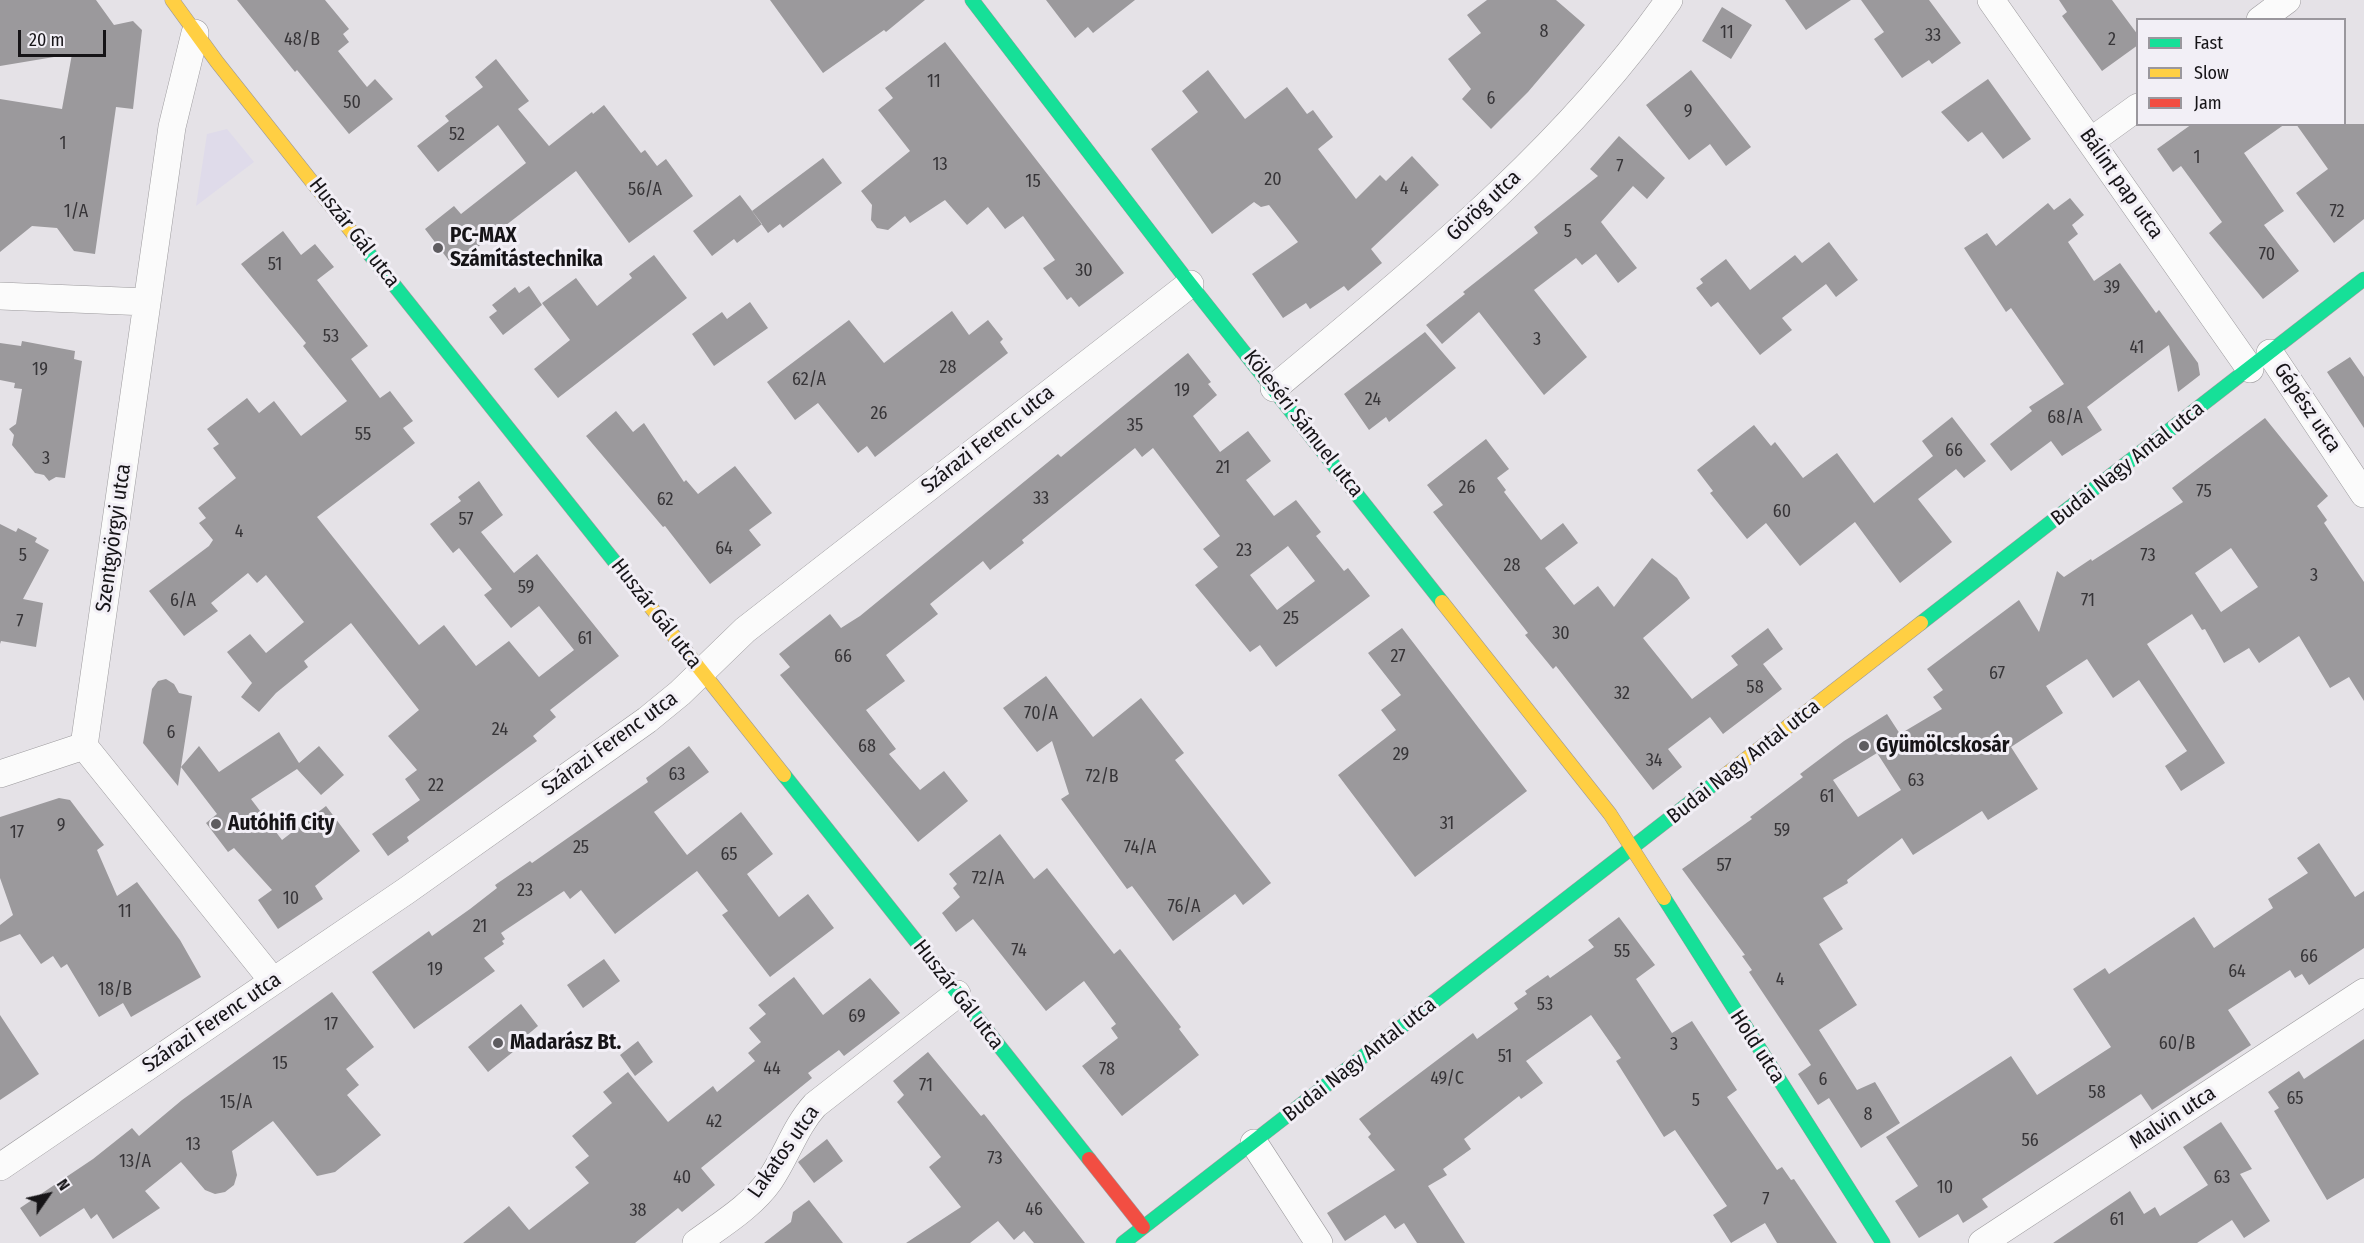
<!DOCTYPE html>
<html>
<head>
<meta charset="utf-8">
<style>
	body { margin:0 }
	#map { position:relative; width:2364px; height:1243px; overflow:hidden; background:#e5e2e7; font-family:"Fira Sans Condensed",sans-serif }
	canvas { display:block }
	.legend { position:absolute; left:2136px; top:18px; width:210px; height:108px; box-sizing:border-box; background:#f2eff6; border:2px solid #9a979d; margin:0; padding:8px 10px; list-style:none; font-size:18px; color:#161417 }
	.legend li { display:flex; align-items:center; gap:12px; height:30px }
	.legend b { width:30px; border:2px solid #9a979d }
	.north { position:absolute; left:18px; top:1165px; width:60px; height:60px; -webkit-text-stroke:4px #f2eff6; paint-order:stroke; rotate:56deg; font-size:16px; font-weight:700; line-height:24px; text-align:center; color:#161417 }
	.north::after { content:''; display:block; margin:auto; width:21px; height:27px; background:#161417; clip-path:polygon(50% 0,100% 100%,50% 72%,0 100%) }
	.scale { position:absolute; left:18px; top:30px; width:88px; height:27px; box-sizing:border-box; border:3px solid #161417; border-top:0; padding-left:8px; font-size:18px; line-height:21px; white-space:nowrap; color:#161417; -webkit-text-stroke:4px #f2eff6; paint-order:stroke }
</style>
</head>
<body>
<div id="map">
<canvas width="2364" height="1243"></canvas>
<ul class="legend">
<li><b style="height:8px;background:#16e098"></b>Fast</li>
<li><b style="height:8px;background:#ffcf43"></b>Slow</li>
<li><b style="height:8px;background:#f24e42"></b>Jam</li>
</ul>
<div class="north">N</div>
<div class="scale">20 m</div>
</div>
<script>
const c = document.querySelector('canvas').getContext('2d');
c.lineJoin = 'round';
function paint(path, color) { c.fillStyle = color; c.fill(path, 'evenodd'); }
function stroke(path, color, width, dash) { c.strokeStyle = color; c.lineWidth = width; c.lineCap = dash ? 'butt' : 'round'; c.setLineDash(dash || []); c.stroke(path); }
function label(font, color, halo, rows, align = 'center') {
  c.font = font + ' "Fira Sans Condensed",sans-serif'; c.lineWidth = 6; c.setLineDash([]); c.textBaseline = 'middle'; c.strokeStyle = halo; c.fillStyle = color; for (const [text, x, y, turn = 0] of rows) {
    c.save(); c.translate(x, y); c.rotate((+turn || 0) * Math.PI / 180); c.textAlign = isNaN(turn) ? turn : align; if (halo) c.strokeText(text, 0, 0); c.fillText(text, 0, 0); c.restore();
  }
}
paint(new Path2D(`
	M 227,129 L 254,162 L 196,206 L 207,134 Z`), '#dfdbea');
paint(new Path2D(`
	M 0,0 L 96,0 L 114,25 L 133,21 L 142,30 L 133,109 L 116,107 L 95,254 L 74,251 L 57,228 L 32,226 L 0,252 L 0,99 L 62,109 L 72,54 L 0,66 Z
	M 237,0 L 325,0 L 349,29 L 343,34 L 349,42 L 338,51 L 367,87 L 375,79 L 393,99 L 349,134 L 297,70 L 295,72 Z
	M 770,0 L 925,0 L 886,32 L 884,30 L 823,73 Z
	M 1046,0 L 1135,0 L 1093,33 L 1088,27 L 1075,38 Z
	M 1487,0 L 1556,0 L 1585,25 L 1528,92 L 1491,129 L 1462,99 L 1471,89 L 1448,59 L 1481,33 L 1467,15 Z
	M 1785,0 L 1851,0 L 1806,30 Z
	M 1861,0 L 1929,0 L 1961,43 L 1932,64 L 1929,60 L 1902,78 L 1874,39 L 1884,32 Z
	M 2059,0 L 2112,0 L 2138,35 L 2138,45 L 2102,71 L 2062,16 L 2067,12 Z
	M 1722,7 L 1752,25 L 1731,59 L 1702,41 Z
	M 945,42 L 1124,273 L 1079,307 L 1071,297 L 1067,300 L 1043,268 L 1055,260 L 1023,216 L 1005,229 L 988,207 L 967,225 L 945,200 L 910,223 L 905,216 L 888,230 L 877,228 L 871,220 L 872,205 L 861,191 L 910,151 L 878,110 L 893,98 L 885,88 Z
	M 496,59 L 529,101 L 518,109 L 549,146 L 592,112 L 593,114 L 604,105 L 641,153 L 645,150 L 657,166 L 666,159 L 693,196 L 629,243 L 576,171 L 453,266 L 425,229 L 454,206 L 461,214 L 526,163 L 498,125 L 438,172 L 417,146 L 449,121 L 445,116 L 483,87 L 475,77 Z
	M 1208,70 L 1245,119 L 1287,87 L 1307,114 L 1313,110 L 1333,137 L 1318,149 L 1356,199 L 1380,175 L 1386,181 L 1412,156 L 1439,185 L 1371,249 L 1382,263 L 1348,291 L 1344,286 L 1310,309 L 1306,303 L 1283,318 L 1252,274 L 1298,242 L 1269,205 L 1261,207 L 1254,202 L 1212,234 L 1151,149 L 1198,112 L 1182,91 Z
	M 1691,70 L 1751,147 L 1726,166 L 1710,144 L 1689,160 L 1646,105 Z
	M 1988,79 L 2031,139 L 2003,159 L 1982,132 L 1968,142 L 1941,112 Z
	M 2192,124 L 2285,124 L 2244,153 L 2284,211 L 2264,225 L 2299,271 L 2263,299 L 2209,233 L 2222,222 L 2181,166 L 2173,172 L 2157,149 Z
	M 2296,124 L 2364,124 L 2364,219 L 2334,243 L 2296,193 L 2328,169 Z
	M 1619,136 L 1665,178 L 1647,199 L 1633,186 L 1601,222 L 1637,268 L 1618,283 L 1596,254 L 1582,265 L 1576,258 L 1534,290 L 1587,357 L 1544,395 L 1479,312 L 1442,344 L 1426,325 L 1465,294 L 1463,292 L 1538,233 L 1534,227 L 1598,176 L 1590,169 Z
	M 823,158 L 842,183 L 783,228 L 780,224 L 768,233 L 752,211 Z
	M 740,195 L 762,224 L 737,243 L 734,239 L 712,256 L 693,231 Z
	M 2070,198 L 2084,215 L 2072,225 L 2078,234 L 2068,242 L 2094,281 L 2120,263 L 2156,313 L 2159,310 L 2198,363 L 2200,375 L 2178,392 L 2169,345 L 2087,407 L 2102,430 L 2062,456 L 2051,441 L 2011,471 L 1990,444 L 2032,411 L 2029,407 L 2064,384 L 2011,308 L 2006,312 L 1964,248 L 1987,233 L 1996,246 L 2048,203 L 2054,210 Z
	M 283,231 L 301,255 L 315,244 L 334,267 L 317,280 L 368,346 L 351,359 L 380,398 L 390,391 L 413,421 L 403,428 L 415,443 L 317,517 L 419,645 L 444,625 L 476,666 L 509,641 L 539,677 L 574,650 L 539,606 L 511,628 L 484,595 L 492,589 L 459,548 L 453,553 L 430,524 L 461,501 L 458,497 L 479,481 L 503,515 L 481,532 L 514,573 L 537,554 L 619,656 L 550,710 L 556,717 L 533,736 L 537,741 L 407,837 L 409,841 L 388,856 L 372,834 L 420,800 L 405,779 L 417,770 L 388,736 L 419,710 L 351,623 L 304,661 L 308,667 L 276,693 L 259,712 L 241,697 L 252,683 L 227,652 L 250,634 L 266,653 L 304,622 L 266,575 L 257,583 L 248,573 L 211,603 L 218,611 L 184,636 L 149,591 L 209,546 L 213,540 L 199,523 L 206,518 L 198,508 L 236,478 L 213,448 L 219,444 L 207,429 L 247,398 L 259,413 L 274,401 L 301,436 L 347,401 L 303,346 L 306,343 L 241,264 Z
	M 1829,242 L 1858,280 L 1836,297 L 1826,284 L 1782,318 L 1792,330 L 1760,355 L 1718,302 L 1711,307 L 1696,288 L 1703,283 L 1700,279 L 1726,259 L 1750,290 L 1795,255 L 1802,263 Z
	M 654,255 L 687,298 L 558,398 L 534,369 L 570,340 L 542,303 L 576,278 L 597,306 L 632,278 L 629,274 Z
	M 529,286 L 542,305 L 503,335 L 489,317 L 497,311 L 492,305 L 515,287 L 519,293 Z
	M 750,302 L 768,328 L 714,366 L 692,334 L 722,312 L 727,319 Z
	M 952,311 L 969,335 L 988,320 L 1003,339 L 1000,342 L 1008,353 L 875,457 L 867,446 L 858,453 L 818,403 L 795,420 L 767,382 L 849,320 L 884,363 Z
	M 1425,332 L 1456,368 L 1389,422 L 1386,417 L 1369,430 L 1344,394 Z
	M 22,341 L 75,351 L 74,359 L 82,361 L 65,478 L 56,477 L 49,481 L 44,475 L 35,473 L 12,445 L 14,435 L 9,429 L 16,424 L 22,389 L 14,388 L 15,383 L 0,380 L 0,343 L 21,346 Z
	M 1188,353 L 1211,382 L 1208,384 L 1217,395 L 1193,416 L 1220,452 L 1248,431 L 1271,461 L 1246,480 L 1274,516 L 1296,500 L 1321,532 L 1316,536 L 1344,571 L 1348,568 L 1370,596 L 1276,667 L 1260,645 L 1250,652 L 1195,585 L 1218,567 L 1203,549 L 1220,536 L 1153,448 L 1142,457 L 1135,448 L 1022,540 L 1024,543 L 990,570 L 983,561 L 930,604 L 938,614 L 886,655 L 905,681 L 866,710 L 896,749 L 889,754 L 920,790 L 944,771 L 968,801 L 918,842 L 780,675 L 790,667 L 779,654 L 830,614 L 841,628 L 860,616 L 1058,454 L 1061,457 ZM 1288,546 L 1315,581 L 1277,610 L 1250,575 Z
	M 2350,357 L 2364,377 L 2364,428 L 2327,372 Z
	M 616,411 L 633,432 L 644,423 L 684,482 L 686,480 L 698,494 L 735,466 L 772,513 L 749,530 L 761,545 L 710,584 L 665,526 L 663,527 L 586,436 Z
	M 1952,417 L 1986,461 L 1964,478 L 1956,469 L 1918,499 L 1952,542 L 1900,583 L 1855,522 L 1800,566 L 1766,523 L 1747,539 L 1710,493 L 1713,491 L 1697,470 L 1754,425 L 1771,446 L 1775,442 L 1803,478 L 1837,453 L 1874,503 L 1933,456 L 1922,441 Z
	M 2265,418 L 2328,496 L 2317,506 L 2327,520 L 2324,523 L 2364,582 L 2364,701 L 2349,677 L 2330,688 L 2299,636 L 2259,663 L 2249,648 L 2224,663 L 2205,629 L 2202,630 L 2192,614 L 2147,644 L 2225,763 L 2181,791 L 2165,766 L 2187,751 L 2139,680 L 2113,698 L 2087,659 L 2046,686 L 2063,713 L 2011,747 L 2038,789 L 1988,820 L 1982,811 L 1913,855 L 1902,838 L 1847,880 L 1848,883 L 1823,898 L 1843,929 L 1819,944 L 1857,1005 L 1819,1030 L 1857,1090 L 1875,1082 L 1900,1123 L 1861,1148 L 1829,1098 L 1818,1105 L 1798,1074 L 1811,1065 L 1749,972 L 1752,970 L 1742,956 L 1745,955 L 1682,869 L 1752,819 L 1750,817 L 1803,777 L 1800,774 L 1844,741 L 1887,714 L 1900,734 L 1942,709 L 1933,697 L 1943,690 L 1927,669 L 2019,600 L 2039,632 L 2057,571 L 2064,577 L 2091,559 L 2092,561 L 2183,502 L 2172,488 ZM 2231,548 L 2258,587 L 2221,612 L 2195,573 ZM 1877,753 L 1901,790 L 1858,817 L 1833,780 Z
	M 1486,439 L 1509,469 L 1497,478 L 1506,490 L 1504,492 L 1541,540 L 1563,523 L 1578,543 L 1545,568 L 1574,605 L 1598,586 L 1614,607 L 1652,558 L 1677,578 L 1690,598 L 1643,638 L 1692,699 L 1738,665 L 1731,656 L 1768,628 L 1783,649 L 1763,664 L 1782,689 L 1723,734 L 1710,717 L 1668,749 L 1682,767 L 1653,790 L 1556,666 L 1553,669 L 1525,635 L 1528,633 L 1433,512 L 1443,505 L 1427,485 Z
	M 0,524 L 16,532 L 18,528 L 37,538 L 35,542 L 49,550 L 23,599 L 43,603 L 36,647 L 1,641 L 0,644 Z
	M 1402,628 L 1527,791 L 1415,877 L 1338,775 L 1396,730 L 1381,710 L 1401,695 L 1368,653 Z
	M 1046,676 L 1093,737 L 1141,698 L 1184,753 L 1175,760 L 1271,883 L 1243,905 L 1235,894 L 1173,941 L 1132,886 L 1127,889 L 1061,799 L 1069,794 L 1052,741 L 1037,752 L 1003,708 Z
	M 166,679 L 174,684 L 179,693 L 192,696 L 178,786 L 143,743 L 152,689 L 158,681 Z
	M 279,732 L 299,763 L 319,746 L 344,775 L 321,795 L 297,769 L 251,799 L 282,840 L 326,806 L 360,851 L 315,886 L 323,899 L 278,929 L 258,900 L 272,890 L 234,848 L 228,852 L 206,823 L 217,814 L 181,767 L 199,746 L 219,772 Z
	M 689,746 L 709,772 L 654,812 L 687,855 L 741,812 L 773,854 L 747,874 L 779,917 L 808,894 L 834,928 L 770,977 L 722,915 L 728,911 L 697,871 L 615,934 L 581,890 L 570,899 L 564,891 L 501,933 L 505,939 L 502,941 L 504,944 L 484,958 L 495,971 L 414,1029 L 372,972 L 429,931 L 432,936 L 470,909 L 497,888 L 495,885 L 530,861 L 532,863 L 648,782 L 646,778 Z
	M 59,798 L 70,800 L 104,845 L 97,850 L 117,896 L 137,882 L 180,940 L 201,977 L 131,1017 L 123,1003 L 99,1017 L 67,964 L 61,968 L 53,956 L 41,964 L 20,934 L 0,942 L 0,925 L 13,915 L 0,878 L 0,817 Z
	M 1000,834 L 1034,879 L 1047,868 L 1114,954 L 1120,949 L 1181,1027 L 1179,1029 L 1199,1055 L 1122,1116 L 1082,1066 L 1118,1038 L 1111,1028 L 1116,1024 L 1084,981 L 1046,1011 L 973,919 L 956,932 L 942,913 L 960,897 L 953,888 L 957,884 L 949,874 Z
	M 2319,843 L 2355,897 L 2364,891 L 2364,948 L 2309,985 L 2302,974 L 2295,978 L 2290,970 L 2228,1010 L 2251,1045 L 2152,1110 L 2141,1094 L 1982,1199 L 1988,1207 L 1963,1223 L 1958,1214 L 1919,1238 L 1895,1201 L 1918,1186 L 1886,1137 L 2011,1056 L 2037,1095 L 2111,1047 L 2073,989 L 2105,968 L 2109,974 L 2194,917 L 2214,948 L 2273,908 L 2268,899 L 2308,873 L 2297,858 Z
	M 1619,917 L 1655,965 L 1636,979 L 1672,1033 L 1692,1021 L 1737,1090 L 1727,1097 L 1777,1170 L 1782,1167 L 1791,1180 L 1794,1179 L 1837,1243 L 1777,1243 L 1765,1223 L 1731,1243 L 1713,1215 L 1727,1206 L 1675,1130 L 1664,1137 L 1616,1061 L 1621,1058 L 1591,1015 L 1526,1061 L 1543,1083 L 1521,1099 L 1519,1096 L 1464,1139 L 1471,1149 L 1443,1169 L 1447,1175 L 1428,1186 L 1465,1243 L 1417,1243 L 1404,1223 L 1395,1229 L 1385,1215 L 1345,1241 L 1327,1213 L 1395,1170 L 1368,1137 L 1371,1134 L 1359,1119 L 1473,1033 L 1477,1039 L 1518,1009 L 1514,1003 L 1527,994 L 1525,991 L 1548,975 L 1550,978 L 1594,947 L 1588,940 Z
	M 604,959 L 620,981 L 583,1008 L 567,985 Z
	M 794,977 L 823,1015 L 870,978 L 900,1013 L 844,1056 L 839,1050 L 808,1073 L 812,1078 L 701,1168 L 715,1185 L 682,1212 L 678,1208 L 635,1243 L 463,1243 L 509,1206 L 529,1230 L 589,1183 L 575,1167 L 589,1156 L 572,1136 L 612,1103 L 603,1092 L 628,1072 L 668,1122 L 713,1086 L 717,1092 L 755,1061 L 748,1053 L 761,1042 L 749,1028 L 766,1014 L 758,1005 Z
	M 332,992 L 374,1047 L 346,1069 L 359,1085 L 347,1095 L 381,1135 L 335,1172 L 317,1176 L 273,1121 L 232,1151 L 237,1175 L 234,1185 L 225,1192 L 215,1194 L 205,1190 L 181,1162 L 145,1191 L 160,1208 L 113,1239 L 97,1214 L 91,1219 L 84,1208 L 40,1237 L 20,1208 L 93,1159 L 132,1128 L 139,1136 L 182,1100 Z
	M 521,1004 L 538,1026 L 526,1036 L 529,1039 L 488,1072 L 468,1047 Z
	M 0,1015 L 39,1074 L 0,1100 Z
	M 2364,1039 L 2364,1178 L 2327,1200 L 2274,1111 L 2279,1108 L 2268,1092 L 2299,1071 L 2304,1079 Z
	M 638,1041 L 653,1062 L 635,1076 L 620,1055 Z
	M 928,1052 L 981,1116 L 984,1114 L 1085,1243 L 1034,1243 L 1024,1231 L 1014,1240 L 998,1221 L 970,1243 L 906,1243 L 961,1207 L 929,1167 L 941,1157 L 897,1102 L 904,1095 L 893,1081 Z
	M 2221,1122 L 2252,1169 L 2240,1174 L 2270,1221 L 2244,1238 L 2232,1220 L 2197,1243 L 2053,1243 L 2130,1191 L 2144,1214 L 2155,1207 L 2160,1216 L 2208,1185 L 2183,1147 Z
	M 827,1139 L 843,1161 L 814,1183 L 798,1162 Z
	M 809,1200 L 843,1243 L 764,1243 L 791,1222 L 793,1212 Z`), '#9b999c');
const street = new Path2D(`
	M 1991,0 L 2250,369
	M 2260,20 L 2287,0
	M 195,33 L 172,127 L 84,746 L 273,981
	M 2091,141 L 2138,107
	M 0,296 L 147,302
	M 2270,353 L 2364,494
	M 1274,388 C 1415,270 1563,152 1669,0
	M 0,774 L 84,746
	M 1254,1143 L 1319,1243
	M 0,1167 L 406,891 L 647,720 L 680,693 L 745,630 L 1190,284
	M 696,1243 C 722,1224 752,1206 770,1180 C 787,1155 795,1127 815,1105 L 957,994
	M 1982,1243 L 2364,992`);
const fast = new Path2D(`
	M 972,0 L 1190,284 L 1442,602
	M 355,236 L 634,586
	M 1921,623 L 2364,279
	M 784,775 L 1089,1159
	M 1664,898 L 1883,1243
	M 1123,1243 L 1719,780`);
const slow = new Path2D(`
	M 172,0 L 217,62 L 355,236
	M 634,586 L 784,775
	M 1442,602 L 1610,814 L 1664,898
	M 1719,780 L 1921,623`);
const jam = new Path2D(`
	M 1089,1159 L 1143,1227`);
stroke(street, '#9b999c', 28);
stroke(fast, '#9b999c', 15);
stroke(slow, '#9b999c', 15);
stroke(jam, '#9b999c', 15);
stroke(street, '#fbfbfb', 27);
stroke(fast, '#16e098', 14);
stroke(slow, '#ffcf43', 14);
stroke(jam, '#f24e42', 14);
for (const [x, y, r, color] of [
	[438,248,6,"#5e5c60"],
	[1864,746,6,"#5e5c60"],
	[216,824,6,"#5e5c60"],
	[498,1043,6,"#5e5c60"]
]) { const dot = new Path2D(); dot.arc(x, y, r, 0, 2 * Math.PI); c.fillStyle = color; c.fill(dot); stroke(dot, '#f2eff6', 2); }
label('18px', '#373538', null, [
	["8",1544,32],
	["11",1727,33],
	["33",1933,36],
	["48/B",302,40],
	["2",2112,40],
	["11",934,82],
	["6",1491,99],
	["50",352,103],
	["9",1688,112],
	["52",457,135],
	["1",63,144],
	["1",2197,158],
	["13",940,165],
	["7",1620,167],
	["20",1273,180],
	["15",1033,182],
	["4",1404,189],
	["56/A",645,190],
	["1/A",76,212],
	["72",2337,212],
	["5",1568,232],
	["70",2267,255],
	["51",275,265],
	["30",1084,271],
	["39",2112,288],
	["53",331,337],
	["3",1537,340],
	["41",2137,348],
	["28",948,368],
	["19",40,370],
	["62/A",809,380],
	["19",1182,391],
	["24",1373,400],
	["26",879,414],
	["68/A",2065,418],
	["35",1135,426],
	["55",363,435],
	["66",1954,451],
	["3",46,459],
	["21",1223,468],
	["26",1467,488],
	["75",2204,492],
	["33",1041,499],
	["62",665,500],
	["60",1782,512],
	["57",466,520],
	["4",239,532],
	["64",724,549],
	["23",1244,551],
	["5",23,556],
	["73",2148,556],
	["28",1512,566],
	["3",2314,576],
	["59",526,588],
	["6/A",183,601],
	["71",2088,601],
	["25",1291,619],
	["7",20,622],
	["30",1561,634],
	["61",585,639],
	["66",843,657],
	["27",1398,657],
	["67",1997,674],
	["58",1755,688],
	["32",1622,694],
	["70/A",1041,714],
	["24",500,730],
	["6",171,733],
	["68",867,747],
	["29",1401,755],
	["34",1654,761],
	["63",677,775],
	["72/B",1102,777],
	["63",1916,781],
	["22",436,786],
	["61",1827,797],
	["31",1447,824],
	["9",61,826],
	["59",1782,831],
	["17",17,833],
	["25",581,848],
	["74/A",1140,848],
	["65",729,855],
	["57",1724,866],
	["72/A",988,879],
	["23",525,891],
	["10",291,899],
	["76/A",1184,907],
	["11",125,912],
	["21",480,927],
	["74",1019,951],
	["55",1622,952],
	["66",2309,957],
	["19",435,970],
	["64",2237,972],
	["4",1780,980],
	["18/B",115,990],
	["53",1545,1005],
	["69",857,1017],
	["17",331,1025],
	["60/B",2177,1044],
	["3",1674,1045],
	["51",1505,1057],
	["15",280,1064],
	["44",772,1069],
	["78",1107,1070],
	["49/C",1447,1079],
	["6",1823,1080],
	["71",926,1086],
	["58",2097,1093],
	["65",2295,1099],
	["5",1696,1101],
	["15/A",236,1103],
	["8",1868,1115],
	["42",714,1122],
	["56",2030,1141],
	["13",193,1145],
	["73",995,1159],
	["13/A",135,1162],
	["40",682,1178],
	["63",2222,1178],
	["10",1945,1188],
	["7",1766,1200],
	["46",1034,1210],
	["38",638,1211],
	["61",2117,1220]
]);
label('21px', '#161417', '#f2eff6', [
	["Bálint pap utca",2121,184,55],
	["Görög utca",1484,206,-43],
	["Huszár Gál utca",354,233,52],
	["Gépész utca",2307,408,56],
	["Köleséri Sámuel utca",1303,424,52],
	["Szárazi Ferenc utca",988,440,-38],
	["Budai Nagy Antal utca",2128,464,-38],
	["Szentgyörgyi utca",114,538,-82],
	["Huszár Gál utca",656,614,52],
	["Szárazi Ferenc utca",610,744,-36],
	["Budai Nagy Antal utca",1744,762,-38],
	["Huszár Gál utca",958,995,52],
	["Szárazi Ferenc utca",212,1023,-34],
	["Hold utca",1757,1047,57],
	["Budai Nagy Antal utca",1360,1060,-38],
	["Malvin utca",2173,1118,-33],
	["Lakatos utca",784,1152,-55]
]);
label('bold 21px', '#161417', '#f2eff6', [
	["PC-MAX",450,236],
	["Számítástechnika",450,260],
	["Gyümölcskosár",1876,746],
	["Autóhifi City",228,824],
	["Madarász Bt.",510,1043]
], 'left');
</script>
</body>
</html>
